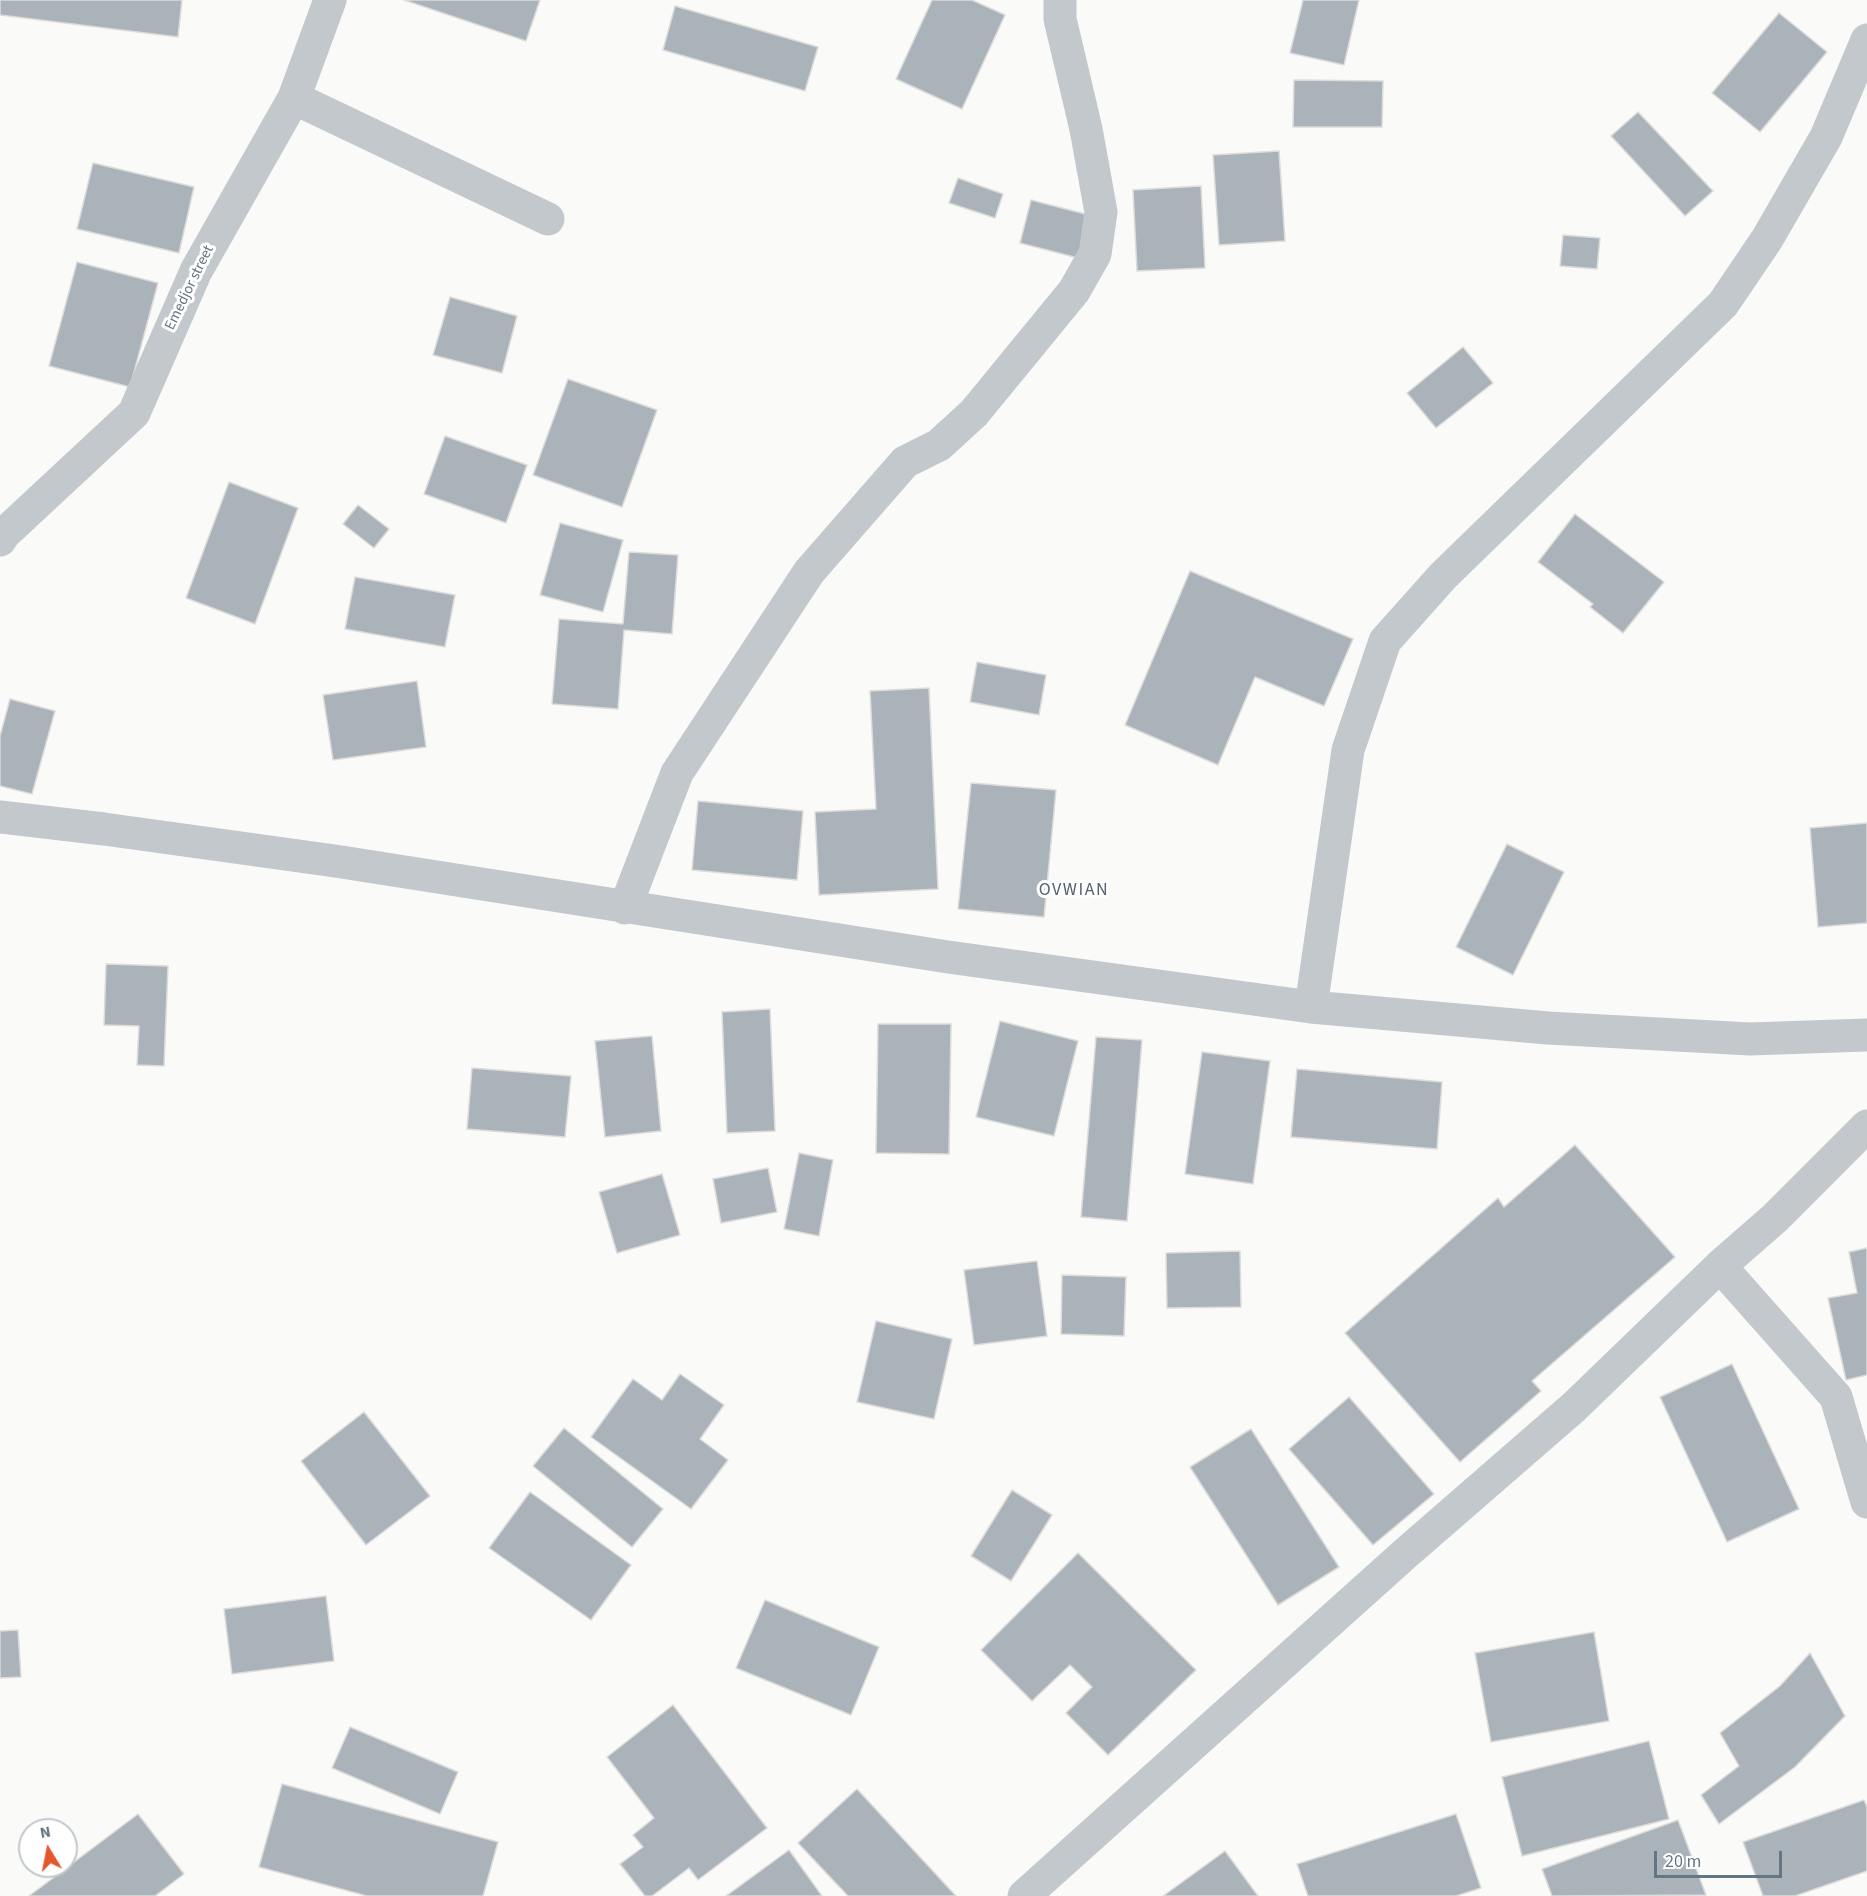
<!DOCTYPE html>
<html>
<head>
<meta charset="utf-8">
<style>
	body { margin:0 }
	#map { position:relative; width:1867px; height:1896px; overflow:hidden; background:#fafaf8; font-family:"Source Sans 3",sans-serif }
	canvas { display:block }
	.north { position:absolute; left:18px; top:1818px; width:60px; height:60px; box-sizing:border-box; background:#fff; border:2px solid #c1c8cd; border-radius:50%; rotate:350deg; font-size:16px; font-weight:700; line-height:24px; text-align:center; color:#657683 }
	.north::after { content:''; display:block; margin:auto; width:21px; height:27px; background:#e4572e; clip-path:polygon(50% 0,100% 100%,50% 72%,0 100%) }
	.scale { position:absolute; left:1654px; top:1851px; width:128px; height:27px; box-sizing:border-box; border:3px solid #657683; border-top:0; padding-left:8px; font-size:18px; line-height:21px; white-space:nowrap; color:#657683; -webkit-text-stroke:4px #fff; paint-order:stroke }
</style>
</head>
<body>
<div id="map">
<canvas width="1867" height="1896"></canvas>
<div class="north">N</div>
<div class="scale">20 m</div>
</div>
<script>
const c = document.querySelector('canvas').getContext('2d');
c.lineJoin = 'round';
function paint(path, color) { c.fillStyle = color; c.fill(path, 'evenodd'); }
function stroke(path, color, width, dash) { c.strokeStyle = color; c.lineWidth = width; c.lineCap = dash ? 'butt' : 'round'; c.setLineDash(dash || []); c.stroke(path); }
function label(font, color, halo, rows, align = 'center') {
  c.font = font + ' "Source Sans 3",sans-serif'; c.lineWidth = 6; c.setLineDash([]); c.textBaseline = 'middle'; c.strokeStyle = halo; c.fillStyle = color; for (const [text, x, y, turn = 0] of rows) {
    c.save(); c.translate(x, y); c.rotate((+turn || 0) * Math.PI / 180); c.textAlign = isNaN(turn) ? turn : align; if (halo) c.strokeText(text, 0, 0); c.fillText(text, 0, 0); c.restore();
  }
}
const building = new Path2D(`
	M 0,0 L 182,0 L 178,37 L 0,15 Z
	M 404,0 L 540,0 L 526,41 Z
	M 932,0 L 972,0 L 1005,15 L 962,109 L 896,79 Z
	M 1303,0 L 1359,0 L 1344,65 L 1290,53 Z
	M 675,6 L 818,47 L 805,91 L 663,50 Z
	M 1779,13 L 1827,52 L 1760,132 L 1712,93 Z
	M 1294,80 L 1383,81 L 1382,127 L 1293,127 Z
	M 1638,112 L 1713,191 L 1685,216 L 1611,136 Z
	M 1279,151 L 1285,241 L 1219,245 L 1213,155 Z
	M 93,163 L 194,187 L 179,253 L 77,229 Z
	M 958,178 L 1003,194 L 995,218 L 949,203 Z
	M 1201,186 L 1205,268 L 1137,271 L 1133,190 Z
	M 1031,200 L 1089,215 L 1078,258 L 1020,243 Z
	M 1563,235 L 1600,238 L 1597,269 L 1560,266 Z
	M 77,262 L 158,283 L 130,387 L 49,366 Z
	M 450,297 L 517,316 L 502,373 L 433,355 Z
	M 1463,347 L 1493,383 L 1436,428 L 1407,393 Z
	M 568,379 L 657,410 L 622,507 L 533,475 Z
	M 445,436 L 527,465 L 506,523 L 424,494 Z
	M 229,482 L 298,508 L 255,624 L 186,598 Z
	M 358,505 L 389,529 L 374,548 L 343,524 Z
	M 1575,514 L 1664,582 L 1623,633 L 1590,607 L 1593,604 L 1538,562 Z
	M 560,523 L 623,540 L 603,612 L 540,595 Z
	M 629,552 L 678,555 L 672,634 L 624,630 L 618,709 L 552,704 L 559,619 L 623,624 Z
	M 1190,571 L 1353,639 L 1324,706 L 1255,677 L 1218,765 L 1125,725 Z
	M 355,577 L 455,595 L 445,647 L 345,629 Z
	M 977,662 L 1046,675 L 1039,715 L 970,702 Z
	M 417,681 L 426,747 L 333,760 L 323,695 Z
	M 929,688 L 938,889 L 819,895 L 815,812 L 876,809 L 870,691 Z
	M 10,699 L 55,711 L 32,794 L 0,786 L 0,736 Z
	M 971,783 L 1056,790 L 1044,917 L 958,909 Z
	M 698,801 L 803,811 L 797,880 L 692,870 Z
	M 1867,823 L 1867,923 L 1818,927 L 1810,828 Z
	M 1507,844 L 1564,872 L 1513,975 L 1456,947 Z
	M 106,964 L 168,966 L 164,1066 L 137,1065 L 139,1026 L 104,1025 Z
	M 770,1009 L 775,1131 L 727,1133 L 722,1012 Z
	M 1000,1021 L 1078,1041 L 1054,1136 L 976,1117 Z
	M 878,1024 L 951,1024 L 949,1154 L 876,1153 Z
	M 652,1036 L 661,1131 L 605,1137 L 595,1041 Z
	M 1096,1037 L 1142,1040 L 1127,1221 L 1081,1217 Z
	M 1202,1052 L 1270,1061 L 1253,1184 L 1185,1174 Z
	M 472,1068 L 571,1076 L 565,1137 L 467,1129 Z
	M 1297,1069 L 1442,1082 L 1437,1149 L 1291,1137 Z
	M 1575,1145 L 1675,1257 L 1532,1381 L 1541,1391 L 1460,1462 L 1345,1333 L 1498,1198 L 1504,1207 Z
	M 799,1153 L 833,1160 L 819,1236 L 784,1229 Z
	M 768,1168 L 777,1212 L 721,1223 L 713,1179 Z
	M 662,1174 L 680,1235 L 617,1253 L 599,1192 Z
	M 1867,1248 L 1867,1375 L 1846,1380 L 1828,1298 L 1857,1293 L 1849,1252 Z
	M 1240,1251 L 1241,1307 L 1167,1308 L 1166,1253 Z
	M 1037,1261 L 1047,1336 L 974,1345 L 964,1270 Z
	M 1062,1275 L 1126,1277 L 1124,1336 L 1061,1334 Z
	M 876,1321 L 952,1339 L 934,1419 L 857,1402 Z
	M 1732,1364 L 1799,1509 L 1727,1542 L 1660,1397 Z
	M 680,1374 L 724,1405 L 700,1439 L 728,1460 L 691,1509 L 591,1437 L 633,1379 L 662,1400 Z
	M 1349,1397 L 1434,1494 L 1373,1545 L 1289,1449 Z
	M 364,1412 L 430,1496 L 366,1545 L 301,1461 Z
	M 564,1428 L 663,1509 L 632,1547 L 533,1466 Z
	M 1251,1429 L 1339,1567 L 1278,1605 L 1190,1467 Z
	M 1012,1490 L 1052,1515 L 1011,1581 L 971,1556 Z
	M 530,1492 L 631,1565 L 591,1620 L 489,1548 Z
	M 1078,1553 L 1196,1670 L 1108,1755 L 1066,1713 L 1092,1687 L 1070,1665 L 1032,1701 L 981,1650 Z
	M 326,1596 L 334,1661 L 232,1674 L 224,1609 Z
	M 765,1600 L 879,1647 L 851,1715 L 736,1668 Z
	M 18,1630 L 21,1677 L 0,1678 L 0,1631 Z
	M 1594,1632 L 1609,1721 L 1491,1742 L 1475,1653 Z
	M 1810,1653 L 1845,1716 L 1795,1767 L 1719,1824 L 1701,1795 L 1739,1766 L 1720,1733 L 1780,1686 Z
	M 673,1705 L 767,1828 L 698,1880 L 689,1868 L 652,1896 L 645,1896 L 620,1864 L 643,1847 L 633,1835 L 654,1818 L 607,1757 Z
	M 350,1727 L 458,1772 L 440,1814 L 332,1768 Z
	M 1649,1741 L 1669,1819 L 1522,1856 L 1502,1777 Z
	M 282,1784 L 498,1842 L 483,1896 L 367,1896 L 259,1867 Z
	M 857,1789 L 956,1896 L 848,1896 L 798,1843 Z
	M 1864,1800 L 1867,1807 L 1867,1871 L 1795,1896 L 1763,1896 L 1743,1842 Z
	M 138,1814 L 184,1874 L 155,1896 L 29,1896 Z
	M 1456,1814 L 1481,1888 L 1456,1896 L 1308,1896 L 1297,1864 Z
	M 1678,1820 L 1706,1895 L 1552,1896 L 1542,1869 Z
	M 789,1850 L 822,1896 L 726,1896 Z
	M 1225,1851 L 1258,1896 L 1163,1896 Z`);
paint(building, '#aab3b9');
stroke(building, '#dcdcda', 1.5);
stroke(new Path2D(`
	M 294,98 L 548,219
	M 0,540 L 4,534 L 134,413 L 196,271 L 294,98 L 330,0
	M 0,817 L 104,829 L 335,861 L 948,957 L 1311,1007 L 1548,1028 L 1750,1039 L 1867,1035
	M 625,908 L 677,773 L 809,572 L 905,462 L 939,445 L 974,413 L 1074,291 L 1095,254 L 1101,212 L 1086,129 L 1060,19 L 1060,0
	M 1311,1007 L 1348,750 L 1385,641 L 1443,576 L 1723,304 L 1767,239 L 1826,137 L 1867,40
	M 1720,1266 L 1836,1397 L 1867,1502
	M 1024,1896 L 1406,1553 L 1574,1407 L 1720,1266 L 1775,1218 L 1867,1126`), '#c3c8cc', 33);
label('15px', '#657683', '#fff', [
	["Emedjor street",190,288,-64]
]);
c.letterSpacing = '1.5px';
label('18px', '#57646e', '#fff', [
	["OVWIAN",1074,891]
]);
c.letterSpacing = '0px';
</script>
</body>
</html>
